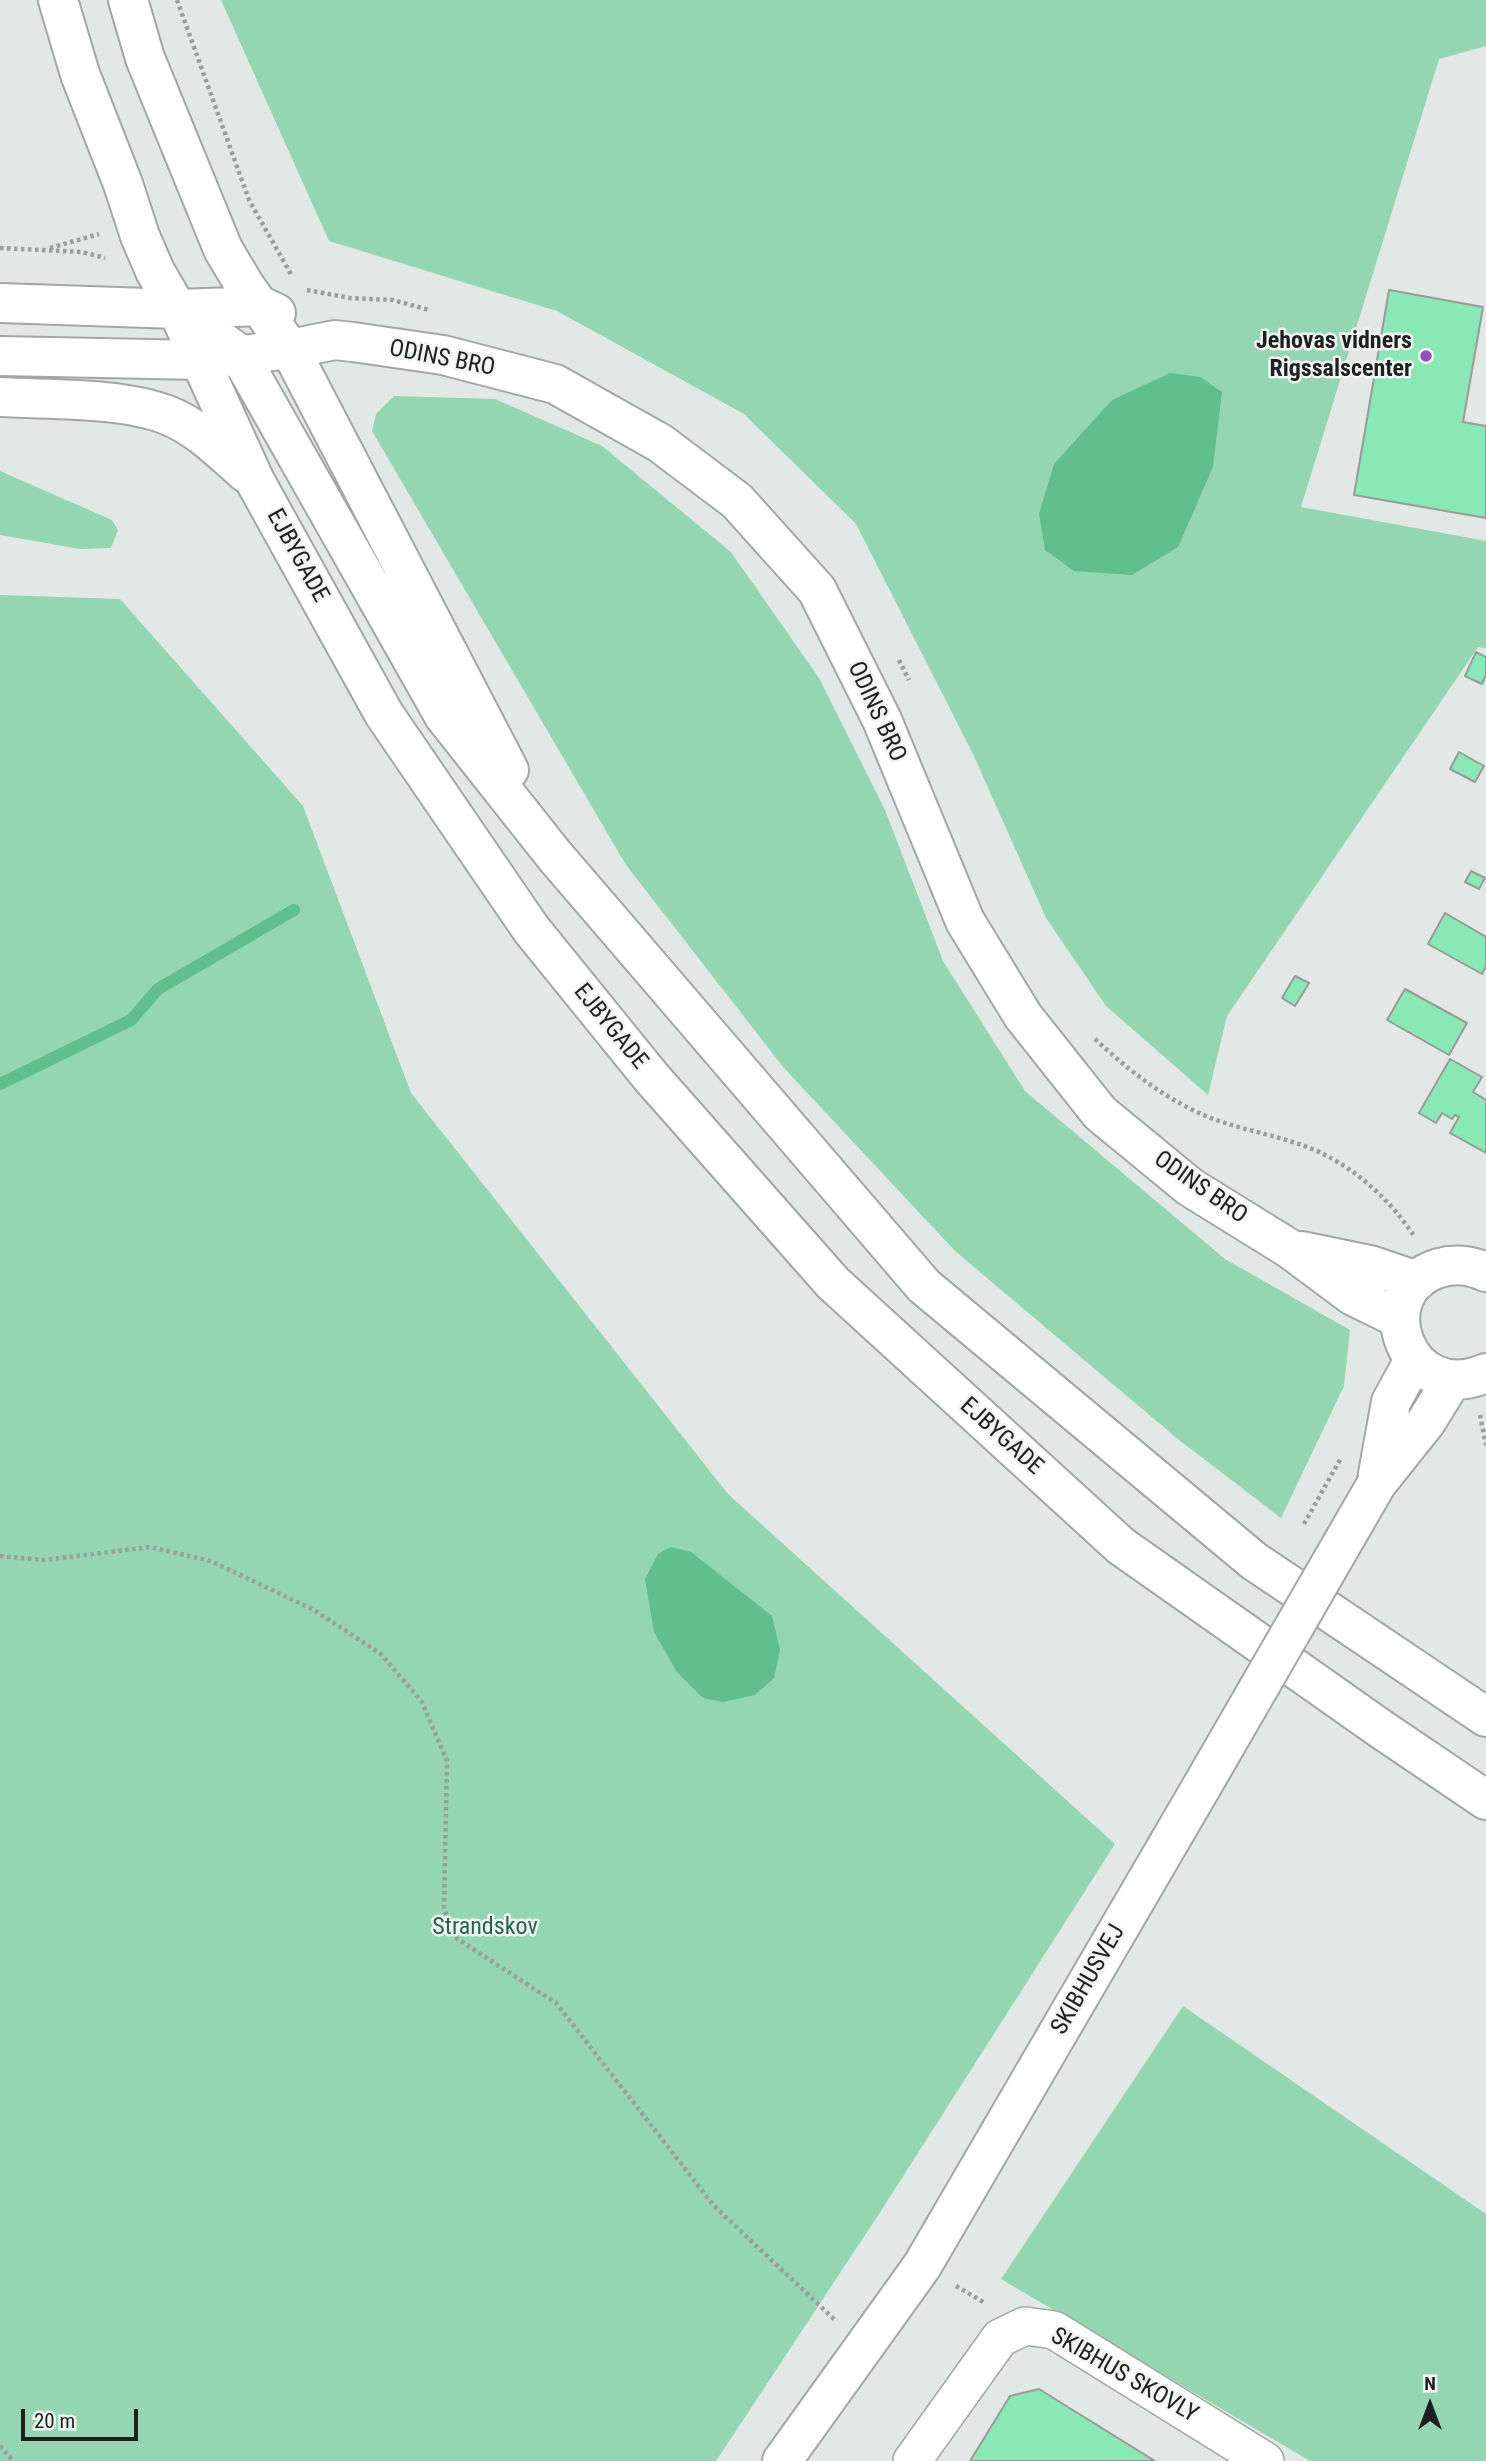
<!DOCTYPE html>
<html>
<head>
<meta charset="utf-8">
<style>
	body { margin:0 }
	#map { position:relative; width:1486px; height:2461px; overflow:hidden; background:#e2e8e5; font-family:"Roboto Condensed",sans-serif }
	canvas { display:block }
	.north { position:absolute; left:1395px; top:2370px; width:70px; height:70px; -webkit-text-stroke:5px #f0f5f2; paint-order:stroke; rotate:0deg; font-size:19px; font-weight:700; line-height:28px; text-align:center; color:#1e201f }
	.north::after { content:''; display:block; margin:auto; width:24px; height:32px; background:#1e201f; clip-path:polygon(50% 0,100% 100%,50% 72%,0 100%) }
	.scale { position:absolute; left:21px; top:2409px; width:117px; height:32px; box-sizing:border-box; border:4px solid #1e201f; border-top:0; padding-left:9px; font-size:21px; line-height:24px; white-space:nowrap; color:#1e201f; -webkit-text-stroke:5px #f0f5f2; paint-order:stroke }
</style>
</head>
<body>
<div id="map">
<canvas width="1486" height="2461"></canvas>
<div class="north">N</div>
<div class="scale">20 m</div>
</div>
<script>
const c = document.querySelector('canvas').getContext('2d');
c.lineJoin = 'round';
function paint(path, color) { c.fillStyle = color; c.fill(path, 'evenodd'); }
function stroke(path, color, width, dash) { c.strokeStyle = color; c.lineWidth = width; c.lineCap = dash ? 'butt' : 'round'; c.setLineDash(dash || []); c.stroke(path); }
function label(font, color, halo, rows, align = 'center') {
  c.font = font + ' "Roboto Condensed",sans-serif'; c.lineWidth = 5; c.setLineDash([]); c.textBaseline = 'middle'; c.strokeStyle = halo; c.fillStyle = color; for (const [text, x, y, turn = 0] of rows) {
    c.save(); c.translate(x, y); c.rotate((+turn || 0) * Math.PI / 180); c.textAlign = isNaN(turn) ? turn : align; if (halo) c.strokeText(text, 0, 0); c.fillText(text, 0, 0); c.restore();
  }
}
paint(new Path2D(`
	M 221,0 L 1486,0 L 1486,46 L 1439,59 L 1301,507 L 1486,541 L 1486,648 L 1478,647 L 1227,1016 L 1208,1095 L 1106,1006 L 1046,918 L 973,754 L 856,524 L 744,414 L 557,311 L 329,241 Z
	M 394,396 L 495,399 L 602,446 L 731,552 L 819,678 L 885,810 L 943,961 L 1025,1091 L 1225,1259 L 1350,1330 L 1344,1386 L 1281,1518 L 1179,1440 L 955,1251 L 784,1068 L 626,865 L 372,431 L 376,414 Z
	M 0,471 L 112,520 L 118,530 L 111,548 L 80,549 L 0,535 Z
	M 0,595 L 120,599 L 303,806 L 411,1093 L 728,1494 L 1115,1844 L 879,2214 L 716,2461 L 0,2461 Z
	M 1183,2006 L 1486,2214 L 1486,2461 L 1310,2461 L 1001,2279 Z`), '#94d6b2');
paint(new Path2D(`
	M 1170,373 L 1200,377 L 1222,392 L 1213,467 L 1178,547 L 1132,575 L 1074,571 L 1045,550 L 1039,514 L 1054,464 L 1112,400 Z
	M 671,1547 L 691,1552 L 772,1616 L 780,1650 L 774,1678 L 755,1695 L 723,1702 L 703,1698 L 677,1672 L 654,1632 L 645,1579 L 658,1554 Z`), '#60be8f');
stroke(new Path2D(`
	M 0,1084 L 131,1020 L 158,989 L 294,910`), '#60be8f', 12);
const building = new Path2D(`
	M 1389,290 L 1483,307 L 1463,422 L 1486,426 L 1486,518 L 1354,495 Z
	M 1476,652 L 1486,657 L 1486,675 L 1482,684 L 1465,676 Z
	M 1459,752 L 1484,766 L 1475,782 L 1450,769 Z
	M 1471,871 L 1485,878 L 1479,889 L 1465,882 Z
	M 1445,913 L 1486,937 L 1486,966 L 1482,974 L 1428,944 Z
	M 1295,976 L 1309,983 L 1295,1006 L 1282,998 Z
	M 1405,989 L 1467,1023 L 1449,1055 L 1387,1020 Z
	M 1450,1059 L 1482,1077 L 1473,1092 L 1486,1100 L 1486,1153 L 1450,1133 L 1459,1117 L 1455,1115 L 1452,1119 L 1442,1113 L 1436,1123 L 1419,1113 Z
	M 1039,2389 L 1155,2461 L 970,2461 L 1010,2396 Z`);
paint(building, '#8ae8b7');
stroke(building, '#979c99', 2);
const street = new Path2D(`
	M 912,2461 L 1000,2338 L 1025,2326 L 1054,2330 L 1265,2461`);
const secondary = new Path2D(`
	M 58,0 L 80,74 L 123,184 L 140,236 L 155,271 L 177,309 L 255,481 L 384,714 L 531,929 L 651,1077 L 833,1283 L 1121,1546 L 1381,1729 L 1486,1800
	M 128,0 L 145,58 L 223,249 L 245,286 L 290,349 L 509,770
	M 0,303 L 177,309 L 261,306 L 276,313
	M 180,310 L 239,354 L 444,716 L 554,855 L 924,1286 L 1254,1561 L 1486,1717
	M 0,356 L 201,360 L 290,349 L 335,340 L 353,342 L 443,355 L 555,384 L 660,443 L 737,501 L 817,590 L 882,720 L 965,921 L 1023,1016 L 1100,1113 L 1190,1187 L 1290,1249 L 1353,1296 L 1400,1319
	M 0,397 C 50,400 122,397 167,415 C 198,427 222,452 246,473
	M 1302,1251 L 1370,1265 L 1417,1281
	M 1486,1272 C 1470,1265 1456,1263 1439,1268 C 1365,1291 1406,1408 1486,1373
	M 1379,1481 L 1426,1422 L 1452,1380
	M 1376,1485 L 1391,1402 L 1414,1360
	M 782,2461 L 922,2266 L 1202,1786`);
stroke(street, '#a2a7a4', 40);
stroke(secondary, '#a2a7a4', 42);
stroke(new Path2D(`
	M 177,0 L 249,200 L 292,276
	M 0,248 L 82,252 L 105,258
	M 50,248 L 99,234
	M 307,290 L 350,298 L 393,300 L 429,310
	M 899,660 L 909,680
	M 1095,1039 C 1126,1068 1160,1095 1199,1113 C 1234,1129 1274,1134 1310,1148 C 1352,1165 1390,1199 1414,1236
	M 1480,1415 L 1486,1445
	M 0,1556 L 44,1560 L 150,1547 L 211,1561 L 314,1610 L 381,1654 L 422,1702 L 447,1761 L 444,1907 L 453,1936 L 556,2003 L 714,2206 L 835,2320
	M 956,2286 L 985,2303
	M 0,2446 L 13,2461`), '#9a9f9c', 4.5, [3.5, 3.5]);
stroke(street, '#fff', 37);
stroke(secondary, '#fff', 38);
const secondaryBridge = new Path2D(`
	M 1202,1786 L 1376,1485`);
stroke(secondaryBridge, '#a2a7a4', 42, []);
stroke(new Path2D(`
	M 1304,1524 L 1341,1458`), '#9a9f9c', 4.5, [3.5, 3.5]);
stroke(secondaryBridge, '#fff', 38);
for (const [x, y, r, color] of [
	[1426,356,7,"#954ec2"]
]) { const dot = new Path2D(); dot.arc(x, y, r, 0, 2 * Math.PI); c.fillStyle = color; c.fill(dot); stroke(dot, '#f0f5f2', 2.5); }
label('bold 24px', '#1e201f', '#f0f5f2', [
	["Jehovas vidners",1412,342],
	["Rigssalscenter",1412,370]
], 'right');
label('24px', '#1e201f', '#f0f5f2', [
	["ODINS BRO",442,359,11],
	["EJBYGADE",297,556,61],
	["ODINS BRO",876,712,65],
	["EJBYGADE",610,1027,51],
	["ODINS BRO",1200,1188,35],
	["EJBYGADE",1001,1437,42],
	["SKIBHUSVEJ",1089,1980,-60],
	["SKIBHUS SKOVLY",1124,2376,30]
]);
label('24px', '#226647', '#f0f5f2', [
	["Strandskov",485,1928]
]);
</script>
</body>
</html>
